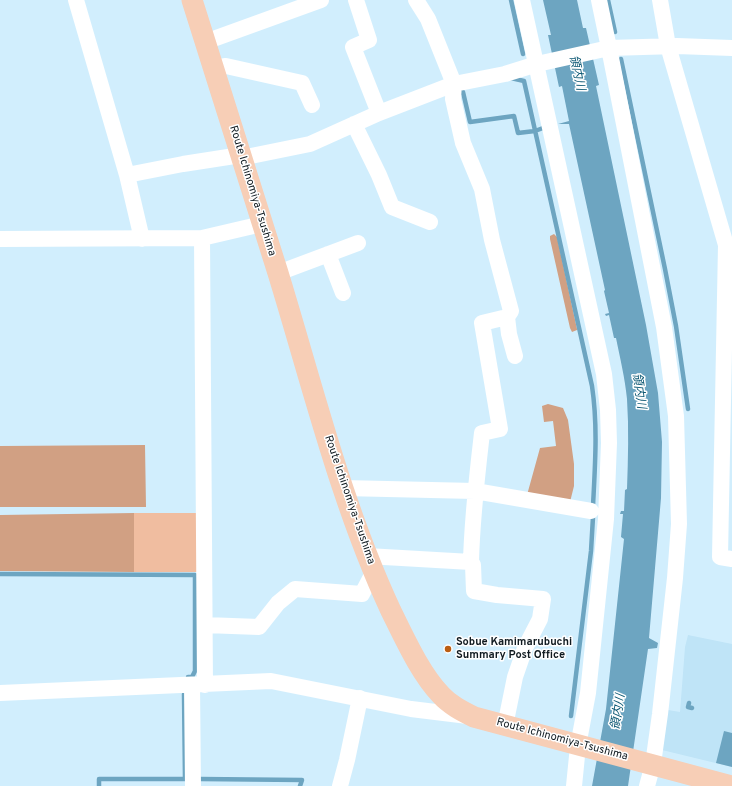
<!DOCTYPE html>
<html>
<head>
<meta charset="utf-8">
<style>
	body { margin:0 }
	canvas { display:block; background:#d1eefd }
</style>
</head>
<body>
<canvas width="732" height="786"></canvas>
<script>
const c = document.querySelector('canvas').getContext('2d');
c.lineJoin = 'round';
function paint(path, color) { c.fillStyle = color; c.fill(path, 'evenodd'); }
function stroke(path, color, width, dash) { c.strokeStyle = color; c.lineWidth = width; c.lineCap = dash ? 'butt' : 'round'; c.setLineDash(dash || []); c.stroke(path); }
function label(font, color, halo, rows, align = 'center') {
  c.font = font + ' Overpass,"Noto Sans JP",sans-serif'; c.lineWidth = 3; c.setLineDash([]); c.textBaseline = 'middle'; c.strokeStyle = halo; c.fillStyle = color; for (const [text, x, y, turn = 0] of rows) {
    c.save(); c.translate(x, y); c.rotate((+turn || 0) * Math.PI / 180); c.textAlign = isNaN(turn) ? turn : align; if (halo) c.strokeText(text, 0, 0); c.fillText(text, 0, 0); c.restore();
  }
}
paint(new Path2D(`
	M 688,635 L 732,644 L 732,767 L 662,750 L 668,710 L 680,712 L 685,647 Z`), '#bfe4f7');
paint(new Path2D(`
	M 134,513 L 197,513 L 197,572 L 134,572 Z`), '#f0bda0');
paint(new Path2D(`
	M 554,234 L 557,237 L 577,329 L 577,330 L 572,332 L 570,328 L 550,239 L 550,236 Z
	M 548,404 L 563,408 L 568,420 L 574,464 L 574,486 L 570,502 L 527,495 L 540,448 L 556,446 L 553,421 L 544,422 L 542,406 Z
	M 145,445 L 146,507 L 0,507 L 0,446 Z
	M 134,513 L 134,572 L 0,571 L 0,515 Z`), '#d1a083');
paint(new Path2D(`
	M 543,0 L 577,0 L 583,28 L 586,28 L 599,85 L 596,86 L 646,325 L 658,393 L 662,442 L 661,498 L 649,638 L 658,643 L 657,648 L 648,649 L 628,786 L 592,786 L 606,709 L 624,539 L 621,537 L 623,514 L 620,514 L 621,511 L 624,511 L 625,490 L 627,489 C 628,459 629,429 627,399 C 625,378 620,358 616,338 L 614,338 L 609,315 L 606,316 L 605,314 L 609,313 L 604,291 L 605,290 L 569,124 L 558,124 L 569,121 L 562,86 L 559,87 L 548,35 L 551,35 Z
	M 724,731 L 732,733 L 732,767 L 716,763 Z`), '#6da5c1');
stroke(new Path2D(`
	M 511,0 L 523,54
	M 608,0 L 615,32
	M 621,59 L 665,269 L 676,326 L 688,409
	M 511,78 L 524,81 L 592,386 C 598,426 595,466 593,506
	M 458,93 L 463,92 L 470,122 L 514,116 L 518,133 L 535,131 L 543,128
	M 0,574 L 195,575 L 195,671 L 192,677 L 188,677
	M 689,703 L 688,707 L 692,708
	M 571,716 L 591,551 L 593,517
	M 200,779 L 302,780 L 300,786
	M 99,786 L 99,779 L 185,779 L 184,694`), '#6da5c1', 4.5);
stroke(new Path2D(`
	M 76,0 L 127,175 L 142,239
	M 356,0 L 369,40 L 353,47 L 379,113
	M 522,0 L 604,374 L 608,410 L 609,443 L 606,519 L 588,693 L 578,746 L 574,786
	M 599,0 L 609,48 L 664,327 L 676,416 L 679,524 L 675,578 L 660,714 L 653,764 L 647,786
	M 660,0 L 668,46 L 726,245 L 720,557 L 732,559
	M 205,42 L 321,0
	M 213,68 L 226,66 L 302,83 L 312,105
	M 354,124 L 379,175 L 392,207 L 430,222
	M 241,158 L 310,144 L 379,113 L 454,84 L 505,74 L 537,64 L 609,48 L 677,46 L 732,48
	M 127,175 L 183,164 L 241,155
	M 202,238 L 205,685
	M 0,239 L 202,238 L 262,224
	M 328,254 L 343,293
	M 278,273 L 358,243
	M 507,317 L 509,334 L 515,356
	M 343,488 L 475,491 L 591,511
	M 367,556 L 471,562 C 472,518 477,476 482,433 L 500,429 L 482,323 L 507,317 L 511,311 L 492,240 L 482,189 L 463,143 L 453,99 L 454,84 L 428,19 L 416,0
	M 471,562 L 473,565 L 474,591 L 497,595 L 543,599 L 540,619 L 525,648 L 515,677 L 505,726
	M 205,625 L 259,627 L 278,603 L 295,589 L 362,594 L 373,573
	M 192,685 L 193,786
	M 0,693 L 271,681 L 411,709 L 468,716
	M 340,786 L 347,760 L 360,698`), '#fff', 16);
stroke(new Path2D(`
	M 192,0 C 221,91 249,182 278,273 C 313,387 341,504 391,611 C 405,639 420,673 441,695 C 450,705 462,711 474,717 L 732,786`), '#f7ceb6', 21);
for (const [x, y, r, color] of [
	[448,649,4,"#bb5d12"]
]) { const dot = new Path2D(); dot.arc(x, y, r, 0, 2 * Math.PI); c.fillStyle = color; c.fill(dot); stroke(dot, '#fff', 1.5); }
label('11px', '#101a20', '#fff', [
	["Route Ichinomiya-Tsushima",252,191,73],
	["Route Ichinomiya-Tsushima",349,500,71],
	["Route Ichinomiya-Tsushima",562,740,15]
]);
label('bold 11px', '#101a20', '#fff', [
	["Sobue Kamimarubuchi",456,643],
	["Summary Post Office",456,656]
], 'left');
label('italic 12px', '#0b5773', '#fff', [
	["領内川",576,73,78],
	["領内川",638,391,82],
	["領内川",619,712,-81]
]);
</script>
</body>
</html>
